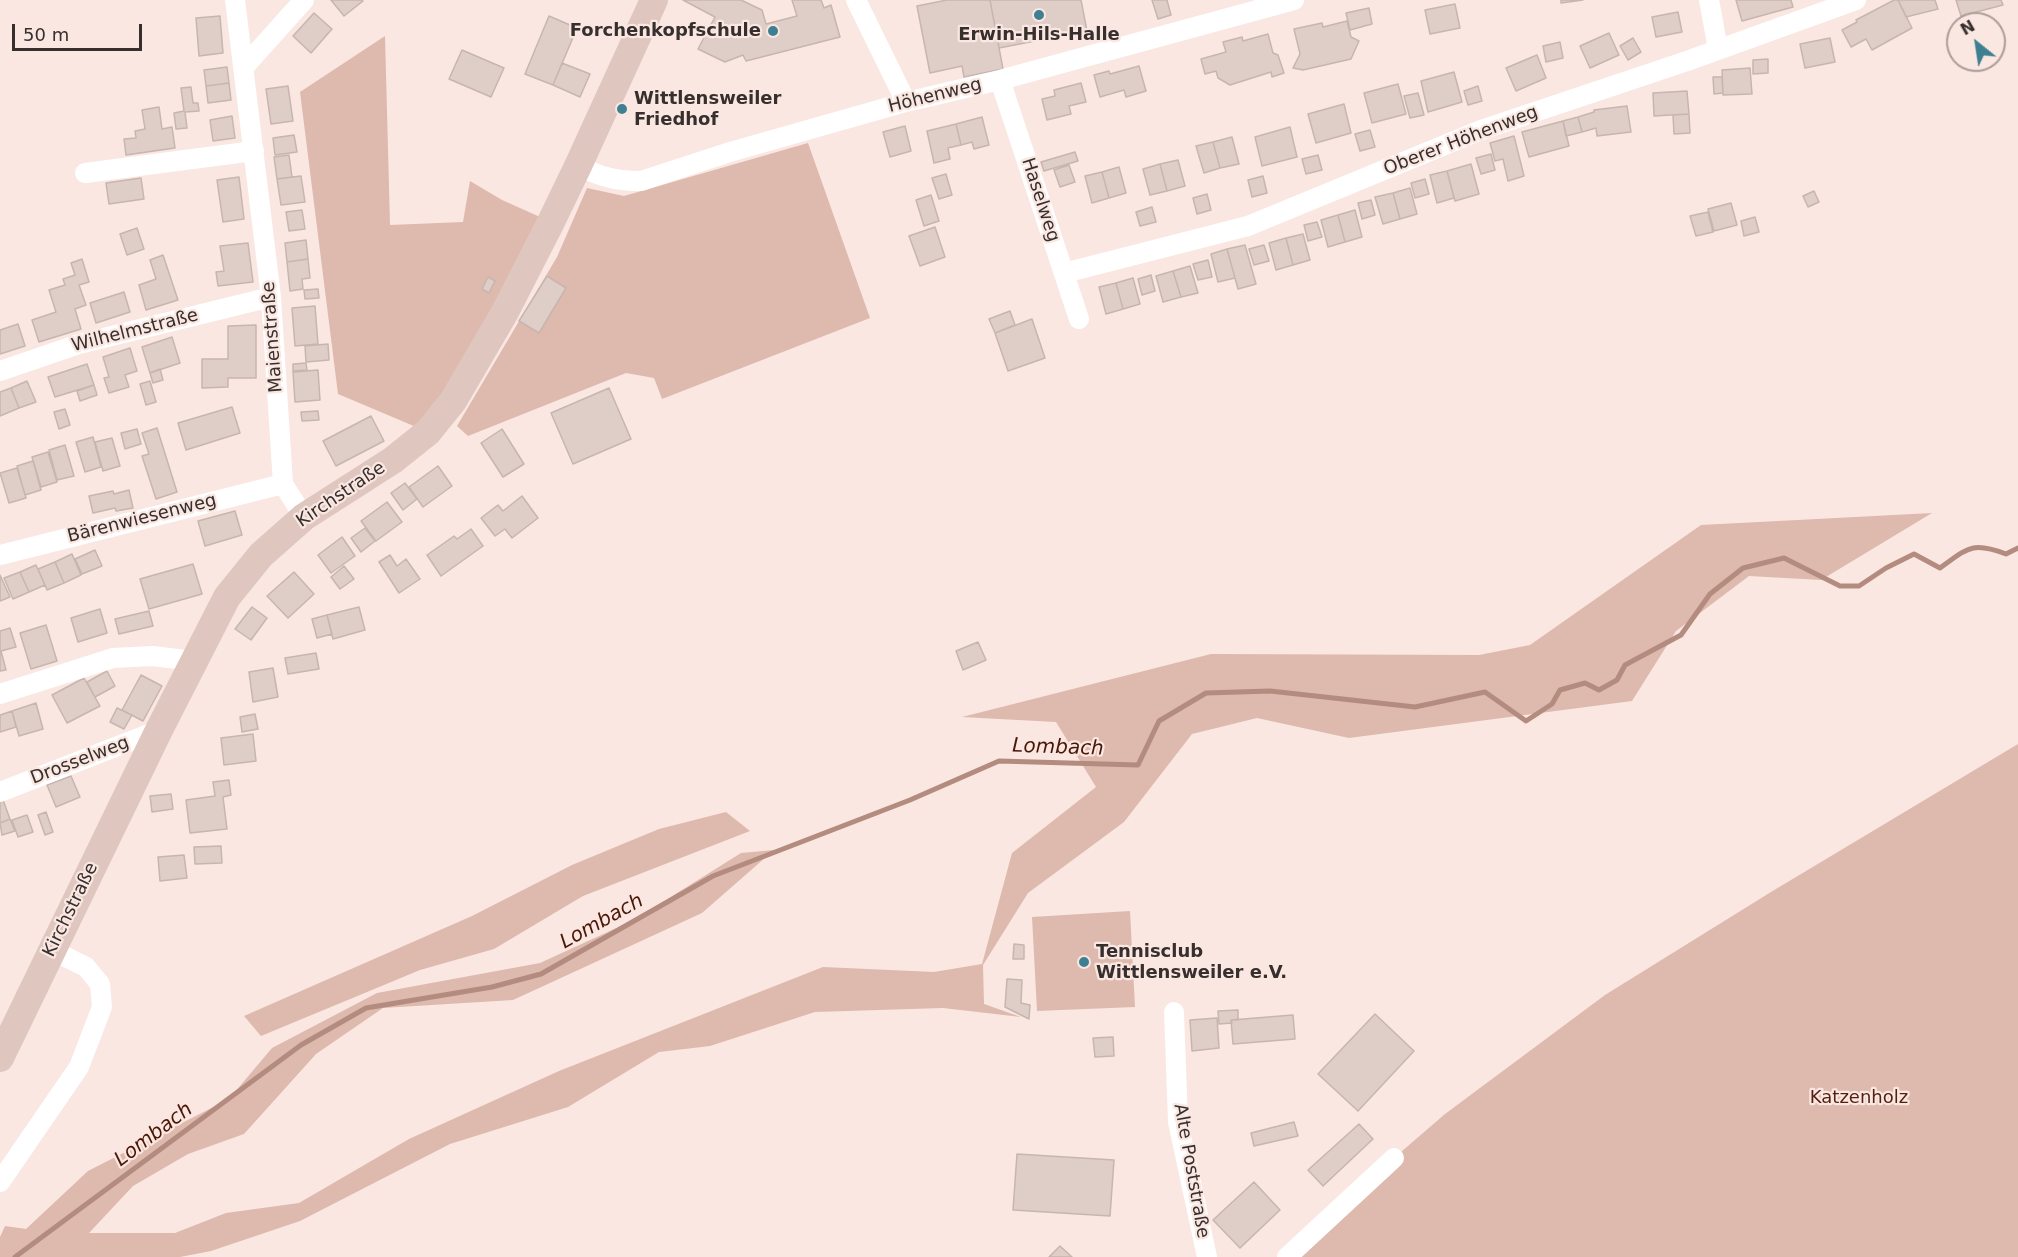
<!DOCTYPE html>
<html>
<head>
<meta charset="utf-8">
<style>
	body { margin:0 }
	#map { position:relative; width:2018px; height:1257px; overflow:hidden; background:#fae7e1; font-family:"DejaVu Sans",sans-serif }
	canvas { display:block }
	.north { position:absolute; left:1946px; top:12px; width:60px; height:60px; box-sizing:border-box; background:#fae7e1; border:2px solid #ac9d99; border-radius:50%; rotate:330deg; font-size:16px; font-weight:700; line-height:24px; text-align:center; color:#362f2d }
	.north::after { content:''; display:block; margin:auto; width:21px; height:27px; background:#3e8091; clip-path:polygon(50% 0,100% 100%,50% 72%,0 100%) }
	.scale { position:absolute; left:12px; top:24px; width:130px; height:27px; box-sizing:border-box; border:3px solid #362f2d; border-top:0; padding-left:8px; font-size:18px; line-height:21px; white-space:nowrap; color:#362f2d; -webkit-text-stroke:4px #fae7e1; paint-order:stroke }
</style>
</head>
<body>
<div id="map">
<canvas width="2018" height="1257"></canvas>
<div class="north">N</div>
<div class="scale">50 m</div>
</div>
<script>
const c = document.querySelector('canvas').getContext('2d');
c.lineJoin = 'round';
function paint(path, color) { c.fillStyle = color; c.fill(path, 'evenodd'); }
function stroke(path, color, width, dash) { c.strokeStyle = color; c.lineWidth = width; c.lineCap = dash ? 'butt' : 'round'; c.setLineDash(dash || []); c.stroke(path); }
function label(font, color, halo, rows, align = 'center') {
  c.font = font + ' "DejaVu Sans",sans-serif'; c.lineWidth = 4.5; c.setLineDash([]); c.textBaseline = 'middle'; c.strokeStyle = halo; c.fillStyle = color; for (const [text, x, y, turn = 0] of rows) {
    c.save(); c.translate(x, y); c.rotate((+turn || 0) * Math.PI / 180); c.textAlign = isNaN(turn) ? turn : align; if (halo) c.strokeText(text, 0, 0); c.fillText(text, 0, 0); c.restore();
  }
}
paint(new Path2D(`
	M 385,36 L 390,225 L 463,222 L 470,181 L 502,200 L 540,217 L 428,432 L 338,394 L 300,92 Z
	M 808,143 L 870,318 L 662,399 L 654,378 L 626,373 L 468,436 L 457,426 L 557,257 L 587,188 L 624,196 Z
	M 1932,513 L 1821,580 L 1749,576 L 1676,631 L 1632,701 L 1349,738 L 1257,718 L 1192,734 L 1124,822 L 1028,893 L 983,965 L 984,1004 L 1021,1017 L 943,1008 L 815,1012 L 710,1046 L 659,1052 L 568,1107 L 450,1144 L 300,1221 L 211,1251 L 180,1257 L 0,1257 L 0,1237 L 5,1226 L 26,1229 L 88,1171 L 229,1099 L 272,1048 L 377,993 L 540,963 L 634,920 L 741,853 L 774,850 L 702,913 L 513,1000 L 383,1008 L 316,1054 L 244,1134 L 188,1154 L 133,1186 L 89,1233 L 175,1233 L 226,1213 L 299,1203 L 409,1139 L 559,1071 L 823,967 L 934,972 L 982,964 L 1012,853 L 1096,787 L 1056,722 L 962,717 L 1211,654 L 1479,655 L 1530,645 L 1701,525 Z
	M 2018,744 L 2018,1257 L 1294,1257 L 1394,1158 L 1445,1114 L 1605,995 L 1771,892 Z
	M 726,812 L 750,831 L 583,896 L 494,949 L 420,970 L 261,1036 L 244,1016 L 472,916 L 572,865 L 659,829 Z
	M 1130,911 L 1135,1007 L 1037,1011 L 1032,917 Z`), '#deb9ae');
stroke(new Path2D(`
	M 15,1257 L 301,1045 L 366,1008 L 492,987 L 541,974 L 713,876 L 910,800 L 999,761 L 1138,765 L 1159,721 L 1206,693 L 1270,691 L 1415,707 L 1485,692 L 1526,721 L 1552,704 L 1560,690 L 1585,683 L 1599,690 L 1617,680 L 1625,665 L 1681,635 L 1710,594 L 1743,568 L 1784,558 L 1840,586 L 1859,586 L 1886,568 L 1914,554 L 1940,568 C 1968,548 1972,541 2006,554 L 2018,548`), '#b48b7f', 5);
const building = new Path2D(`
	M 331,0 L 362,0 L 363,1 L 344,16 Z
	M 741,0 L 762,10 L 766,24 L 797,16 L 792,0 L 821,0 L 824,8 L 831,5 L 840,37 L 746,61 L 743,55 L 725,62 L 698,49 L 715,17 L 683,0 Z
	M 947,0 L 990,0 L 1003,69 L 964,77 L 962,66 L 930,73 L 917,6 Z
	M 990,0 L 1081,0 L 1087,31 L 999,48 Z
	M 1152,0 L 1167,0 L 1171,15 L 1158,19 Z
	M 1561,0 L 1583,0 L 1561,3 Z
	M 1736,0 L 1791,0 L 1793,7 L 1742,21 Z
	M 1894,0 L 1898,0 L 1912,28 L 1872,50 L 1866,39 L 1851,47 L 1842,30 L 1857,22 L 1856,20 Z
	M 1898,0 L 1935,0 L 1938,9 L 1906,17 Z
	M 1956,0 L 2001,0 L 2003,5 L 1961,16 Z
	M 1455,4 L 1460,28 L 1430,34 L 1425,10 Z
	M 1369,8 L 1372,24 L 1350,30 L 1346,13 Z
	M 1678,12 L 1682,32 L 1656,37 L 1652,17 Z
	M 314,13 L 332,29 L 311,53 L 293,36 Z
	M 220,16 L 223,53 L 199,56 L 196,18 Z
	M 549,16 L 577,28 L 553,85 L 525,74 Z
	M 1347,21 L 1351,37 L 1359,41 L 1351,59 L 1303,70 L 1293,68 L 1300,54 L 1294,29 L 1322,23 L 1323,27 Z
	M 1609,33 L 1619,55 L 1590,68 L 1580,46 Z
	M 1268,34 L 1273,53 L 1278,55 L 1284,73 L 1272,77 L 1271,72 L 1230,85 L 1218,78 L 1216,71 L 1205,74 L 1201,59 L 1226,52 L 1223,42 L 1242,37 L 1243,41 Z
	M 1633,38 L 1641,52 L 1628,60 L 1620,46 Z
	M 1830,38 L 1835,62 L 1805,68 L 1800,44 Z
	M 1560,42 L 1563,58 L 1546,62 L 1543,46 Z
	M 462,50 L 504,68 L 491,97 L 449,79 Z
	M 1537,55 L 1546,78 L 1516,91 L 1506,68 Z
	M 1768,59 L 1768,73 L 1753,74 L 1753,60 Z
	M 562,63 L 590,74 L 580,97 L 553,85 Z
	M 1139,66 L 1146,91 L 1126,97 L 1124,90 L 1100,97 L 1094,75 L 1109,71 L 1110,74 Z
	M 227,67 L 229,83 L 206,86 L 204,70 Z
	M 1750,68 L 1752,94 L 1723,95 L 1722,70 Z
	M 1454,72 L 1462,102 L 1428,112 L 1421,81 Z
	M 1713,77 L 1722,77 L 1723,93 L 1714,94 Z
	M 229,83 L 231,100 L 208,103 L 206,86 Z
	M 1081,83 L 1086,102 L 1069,106 L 1071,114 L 1047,120 L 1042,99 L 1055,96 L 1054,90 Z
	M 1398,84 L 1406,114 L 1372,123 L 1364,93 Z
	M 288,86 L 293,121 L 271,124 L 266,89 Z
	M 1478,86 L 1482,101 L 1468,105 L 1464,91 Z
	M 191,87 L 193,103 L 198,103 L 199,111 L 185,112 L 187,128 L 176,129 L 174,113 L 184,111 L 181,88 Z
	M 1687,91 L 1689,114 L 1654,116 L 1653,93 Z
	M 1418,93 L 1424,115 L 1410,118 L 1404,96 Z
	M 1344,104 L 1351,133 L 1316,143 L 1308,114 Z
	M 1627,106 L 1631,132 L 1597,136 L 1596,128 L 1582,132 L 1578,117 L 1594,112 L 1594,110 Z
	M 159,107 L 162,129 L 172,127 L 175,148 L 126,155 L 124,139 L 136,138 L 135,131 L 145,129 L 142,110 Z
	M 1689,114 L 1690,133 L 1674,134 L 1673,115 Z
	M 232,116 L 235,138 L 213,141 L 210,120 Z
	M 982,117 L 989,145 L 974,149 L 972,142 L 961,145 L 956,124 Z
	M 1578,117 L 1582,132 L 1566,136 L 1563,121 Z
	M 1563,121 L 1569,146 L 1529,157 L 1522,132 Z
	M 956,124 L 961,145 L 948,148 L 950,159 L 934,163 L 927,131 Z
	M 905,126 L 911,151 L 890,157 L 883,132 Z
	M 1290,127 L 1297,157 L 1262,166 L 1255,137 Z
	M 1370,130 L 1375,147 L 1360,151 L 1355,134 Z
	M 294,135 L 297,152 L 275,155 L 273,138 Z
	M 1514,136 L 1524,176 L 1508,181 L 1503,159 L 1495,161 L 1490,143 Z
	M 1232,137 L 1239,164 L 1220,168 L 1213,142 Z
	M 1213,142 L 1220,168 L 1204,173 L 1196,146 Z
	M 1075,152 L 1078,161 L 1044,171 L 1041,162 Z
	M 1491,154 L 1495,170 L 1481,174 L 1476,158 Z
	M 289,155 L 292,177 L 277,179 L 274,157 Z
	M 1318,155 L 1322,170 L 1306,174 L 1302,159 Z
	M 1178,160 L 1185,186 L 1167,191 L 1160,164 Z
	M 1160,164 L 1167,191 L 1150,195 L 1143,169 Z
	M 1471,164 L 1479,194 L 1455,201 L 1447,171 Z
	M 1069,165 L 1075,182 L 1060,187 L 1054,170 Z
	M 1119,167 L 1126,193 L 1109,198 L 1102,172 Z
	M 1447,171 L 1454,198 L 1437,203 L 1430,175 Z
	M 1102,172 L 1109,198 L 1092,203 L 1085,176 Z
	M 946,174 L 952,195 L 939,199 L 932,178 Z
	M 301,176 L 305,202 L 281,205 L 277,179 Z
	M 1263,176 L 1267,193 L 1252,197 L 1248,180 Z
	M 239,177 L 244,219 L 223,222 L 217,180 Z
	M 141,178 L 144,199 L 109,204 L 106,183 Z
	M 1425,179 L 1429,194 L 1415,198 L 1411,183 Z
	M 1410,188 L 1417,214 L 1400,219 L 1393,193 Z
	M 1814,191 L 1819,202 L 1808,207 L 1803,196 Z
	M 1393,193 L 1400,219 L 1383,224 L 1375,197 Z
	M 1207,194 L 1211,210 L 1197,214 L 1193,198 Z
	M 931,195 L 939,221 L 924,226 L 916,200 Z
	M 1371,200 L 1375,215 L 1362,219 L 1358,203 Z
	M 1731,203 L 1737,225 L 1714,231 L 1708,209 Z
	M 1152,207 L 1156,222 L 1140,226 L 1136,212 Z
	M 302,210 L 305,229 L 289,231 L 286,212 Z
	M 1355,210 L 1362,237 L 1345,242 L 1338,215 Z
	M 1708,212 L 1713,232 L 1696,236 L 1690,216 Z
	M 1338,215 L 1345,242 L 1328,247 L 1321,220 Z
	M 1755,217 L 1759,232 L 1744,236 L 1741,221 Z
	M 1317,222 L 1322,237 L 1308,241 L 1304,225 Z
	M 935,227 L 945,257 L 920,266 L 909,236 Z
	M 137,228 L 144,249 L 127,255 L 120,234 Z
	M 1303,234 L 1310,260 L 1293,265 L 1286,238 Z
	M 1286,238 L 1293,265 L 1276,270 L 1269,243 Z
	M 306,240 L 308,259 L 287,262 L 285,243 Z
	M 248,243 L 253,282 L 218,286 L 216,272 L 224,271 L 220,246 Z
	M 1245,245 L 1256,284 L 1238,289 L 1227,249 Z
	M 1264,245 L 1269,261 L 1254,265 L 1249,249 Z
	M 1227,249 L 1235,278 L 1218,282 L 1211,254 Z
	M 163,255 L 178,300 L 146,310 L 139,285 L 156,279 L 150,260 Z
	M 82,259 L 89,282 L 79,285 L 86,305 L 75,309 L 81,329 L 39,342 L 32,320 L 56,312 L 49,290 L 65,285 L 63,279 L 75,275 L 71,263 Z
	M 308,259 L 310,278 L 302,279 L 303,289 L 290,291 L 287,262 Z
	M 1208,260 L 1212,277 L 1198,280 L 1193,264 Z
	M 1190,266 L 1198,293 L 1181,297 L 1173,271 Z
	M 1173,271 L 1181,297 L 1163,302 L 1156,276 Z
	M 1151,275 L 1155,291 L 1142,295 L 1138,279 Z
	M 547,276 L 566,288 L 539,333 L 519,321 Z
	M 488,277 L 495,281 L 489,293 L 482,289 Z
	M 1133,278 L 1140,304 L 1123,309 L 1116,283 Z
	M 1116,283 L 1123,309 L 1106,314 L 1099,287 Z
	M 318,289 L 319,298 L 305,299 L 304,290 Z
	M 124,292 L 130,312 L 96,323 L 90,303 Z
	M 315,306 L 318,344 L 295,346 L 292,308 Z
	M 1010,311 L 1015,325 L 995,333 L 989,319 Z
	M 1032,319 L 1045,358 L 1008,371 L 995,333 Z
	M 18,324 L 25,346 L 0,354 L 0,330 Z
	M 256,325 L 256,378 L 228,378 L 228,387 L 202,388 L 202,359 L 228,359 L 228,326 Z
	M 172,337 L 180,363 L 150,373 L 142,347 Z
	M 328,344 L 329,360 L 306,362 L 305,346 Z
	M 130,348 L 137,371 L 125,375 L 129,387 L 109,393 L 104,378 L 109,377 L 103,357 Z
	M 306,363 L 307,370 L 293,371 L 293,364 Z
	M 87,364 L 94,385 L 55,397 L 48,377 Z
	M 160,369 L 163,380 L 153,383 L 150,373 Z
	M 318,370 L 320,400 L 295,402 L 293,372 Z
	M 27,381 L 36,402 L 19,408 L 11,388 Z
	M 150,381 L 156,402 L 146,405 L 140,384 Z
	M 94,385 L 97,395 L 80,401 L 77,391 Z
	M 11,388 L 19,408 L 0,416 L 0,392 Z
	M 609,388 L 631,439 L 573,464 L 551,413 Z
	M 232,407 L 240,433 L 186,450 L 178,423 Z
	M 65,409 L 70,425 L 59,429 L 54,412 Z
	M 318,411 L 319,420 L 302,421 L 301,412 Z
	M 371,416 L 384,441 L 336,466 L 323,441 Z
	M 157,428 L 177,492 L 156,499 L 142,456 L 149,454 L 142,433 Z
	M 137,429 L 141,444 L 125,449 L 121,433 Z
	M 502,429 L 524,464 L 503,477 L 481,443 Z
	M 93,437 L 101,467 L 85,472 L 76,442 Z
	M 112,438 L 120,466 L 103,471 L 95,442 Z
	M 65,445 L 74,476 L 57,480 L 49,450 Z
	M 48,452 L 57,482 L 41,487 L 32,457 Z
	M 33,461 L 41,490 L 25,495 L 17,466 Z
	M 438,466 L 452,486 L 423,507 L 409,487 Z
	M 17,468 L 26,498 L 9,503 L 0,473 Z
	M 405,483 L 417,499 L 403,510 L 391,493 Z
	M 129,490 L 133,508 L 116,511 L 115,508 L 93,513 L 89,496 L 113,491 L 114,494 Z
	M 522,496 L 538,518 L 512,538 L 505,529 L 495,536 L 481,518 L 498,505 L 503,511 Z
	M 387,502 L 402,522 L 376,541 L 361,521 Z
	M 235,511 L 242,535 L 205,546 L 198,521 Z
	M 365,528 L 375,541 L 361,552 L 351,538 Z
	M 471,529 L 483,546 L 441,576 L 427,555 L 454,536 L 457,539 Z
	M 342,537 L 355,556 L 331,573 L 318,555 Z
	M 95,550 L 102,566 L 82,574 L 75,559 Z
	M 72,554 L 81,575 L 64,583 L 55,562 Z
	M 390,555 L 397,566 L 406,559 L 420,579 L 399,593 L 379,562 Z
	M 55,562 L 64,583 L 47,590 L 38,569 Z
	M 193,564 L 202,594 L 149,609 L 140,579 Z
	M 36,565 L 45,585 L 29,592 L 20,572 Z
	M 344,566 L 354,579 L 340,589 L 331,577 Z
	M 20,572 L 29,592 L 13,599 L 4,578 Z
	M 294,572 L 314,594 L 288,618 L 267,596 Z
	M 0,575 L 10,597 L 0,601 Z
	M 252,607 L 267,618 L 251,640 L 235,629 Z
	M 359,607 L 365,630 L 333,639 L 327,615 Z
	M 100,609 L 107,633 L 78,642 L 71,618 Z
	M 149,611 L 153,626 L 119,634 L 115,619 Z
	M 327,615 L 332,634 L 317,638 L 312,619 Z
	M 46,625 L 57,661 L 31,669 L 20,633 Z
	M 10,628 L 16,647 L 1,651 L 6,670 L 0,671 L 0,631 Z
	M 978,642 L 986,660 L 963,670 L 956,651 Z
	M 316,653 L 319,669 L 288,674 L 285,658 Z
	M 273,668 L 278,697 L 253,702 L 249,672 Z
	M 107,671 L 115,686 L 95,697 L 87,682 Z
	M 141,675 L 162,686 L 143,721 L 122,710 Z
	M 84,678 L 100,706 L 67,723 L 52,695 Z
	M 36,703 L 43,729 L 19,736 L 12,711 Z
	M 117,708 L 132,715 L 124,729 L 110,722 Z
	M 12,711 L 16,727 L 0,732 L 0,715 Z
	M 255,714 L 258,729 L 242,732 L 240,717 Z
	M 253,734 L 256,761 L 224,765 L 221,738 Z
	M 71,776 L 80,797 L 56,807 L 47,785 Z
	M 229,780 L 231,795 L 223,797 L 227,829 L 190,833 L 186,800 L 215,796 L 213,782 Z
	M 171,794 L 173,809 L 152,812 L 150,796 Z
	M 3,800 L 10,819 L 0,823 L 0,801 Z
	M 46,812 L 53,832 L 45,835 L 38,815 Z
	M 27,815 L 33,832 L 18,837 L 12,820 Z
	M 10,819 L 15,831 L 2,835 L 0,823 Z
	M 221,846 L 222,863 L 195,864 L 194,847 Z
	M 184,855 L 187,878 L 160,881 L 158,857 Z
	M 1014,944 L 1024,945 L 1024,959 L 1013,959 Z
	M 1007,979 L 1022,980 L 1021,1003 L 1030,1005 L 1029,1019 L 1005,1007 Z
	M 1238,1010 L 1238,1020 L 1231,1020 L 1232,1023 L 1219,1024 L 1218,1011 Z
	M 1375,1014 L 1414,1051 L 1358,1111 L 1318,1074 Z
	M 1293,1015 L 1295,1039 L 1233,1044 L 1231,1020 Z
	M 1217,1018 L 1219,1048 L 1192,1051 L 1190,1020 Z
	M 1113,1037 L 1114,1056 L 1095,1057 L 1093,1038 Z
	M 1294,1122 L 1298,1136 L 1254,1146 L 1251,1133 Z
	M 1359,1124 L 1373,1139 L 1323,1186 L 1308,1170 Z
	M 1017,1154 L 1114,1160 L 1110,1216 L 1013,1210 Z
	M 1254,1182 L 1280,1210 L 1240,1248 L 1213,1220 Z
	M 1060,1246 L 1072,1257 L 1049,1257 Z`);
paint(building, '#dfcdc7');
stroke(building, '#c7b5af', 1.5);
stroke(new Path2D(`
	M 235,0 L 271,297 L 283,484 L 304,517
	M 856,0 L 906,102
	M 1709,0 L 1718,49
	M 244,67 L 304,0
	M 1000,80 L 1079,319
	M 578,166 C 599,176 618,182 641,181 L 730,152 L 906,102 L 1000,80 L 1294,0
	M 85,173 L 254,151
	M 1064,273 L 1248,226 L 1481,130 L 1687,61 L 1856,0
	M 0,371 L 79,344 L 271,297
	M 0,555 L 283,484
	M 0,694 L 113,658 L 153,656 L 193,661
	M 0,792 L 159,730
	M 1174,1012 L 1178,1122 L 1207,1257
	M 0,1182 L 79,1067 L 102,1007 L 100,984 L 86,967 L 52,950
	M 1287,1257 L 1394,1158`), '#fff', 20);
stroke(new Path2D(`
	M 0,1058 L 159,730 L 227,597 L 261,555 L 304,517 L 393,460 L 428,432 L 453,401 L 505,312 L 550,224 L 578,166 L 654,0`), '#dfc7c0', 28);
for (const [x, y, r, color] of [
	[1039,15,6,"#3e8091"],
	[773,31,6,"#3e8091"],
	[622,109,6,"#3e8091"],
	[1084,962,6,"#3e8091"]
]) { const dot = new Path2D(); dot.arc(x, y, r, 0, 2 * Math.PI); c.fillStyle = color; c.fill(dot); stroke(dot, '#fae7e1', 2); }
label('bold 18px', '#362f2d', '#fae7e1', [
	["Forchenkopfschule",761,31,"right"],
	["Erwin-Hils-Halle",1039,35,"center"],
	["Wittlensweiler",634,99],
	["Friedhof",634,120],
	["Tennisclub",1096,952],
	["Wittlensweiler e.V.",1096,973]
], 'left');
label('18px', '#362f2d', '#fae7e1', [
	["Höhenweg",935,96,-14],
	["Oberer Höhenweg",1461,141,-21],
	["Haselweg",1040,200,72],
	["Wilhelmstraße",135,331,-14],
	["Maienstraße",273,337,-94],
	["Kirchstraße",341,495,-34],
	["Bärenwiesenweg",142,519,-14],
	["Drosselweg",80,761,-21],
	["Kirchstraße",71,910,-64],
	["Alte Poststraße",1191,1171,80]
]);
label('18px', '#541f0f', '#fae7e1', [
	["Katzenholz",1859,1098]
]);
label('italic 20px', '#4a1606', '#fae7e1', [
	["Lombach",1058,748,2],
	["Lombach",602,922,-29],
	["Lombach",154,1135,-37]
]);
</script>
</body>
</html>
